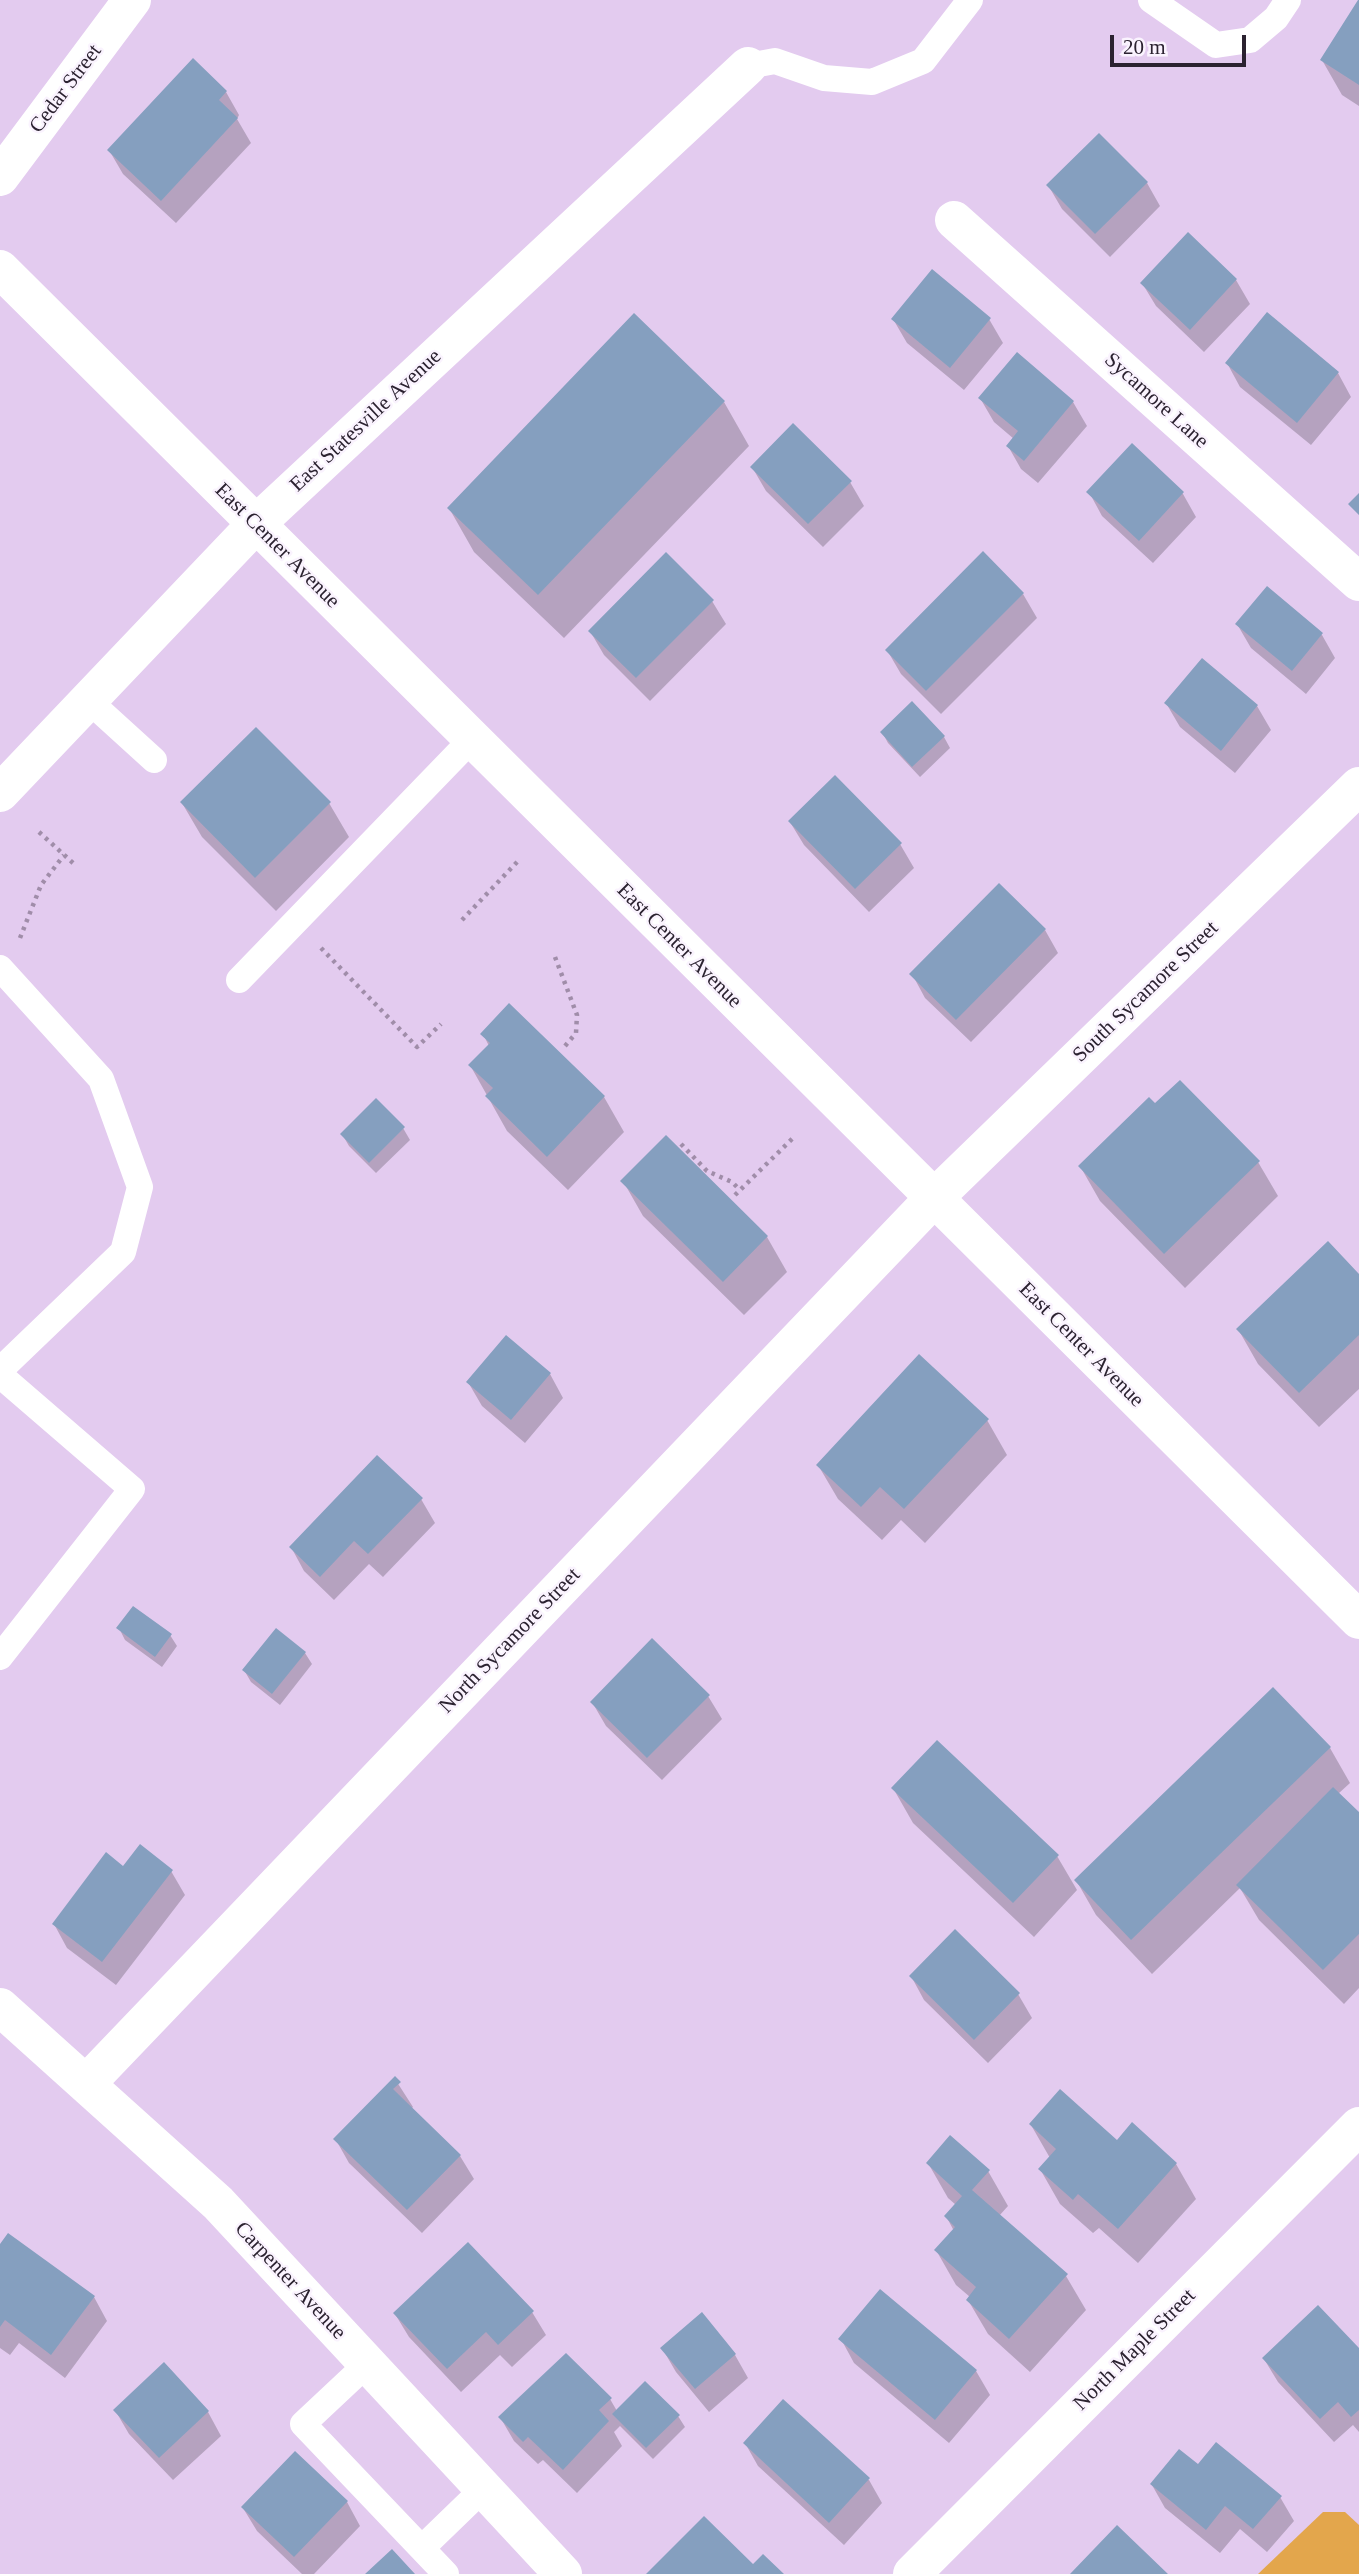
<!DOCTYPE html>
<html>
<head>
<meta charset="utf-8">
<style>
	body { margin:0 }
	#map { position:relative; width:1359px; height:2574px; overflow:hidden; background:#e3cbef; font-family:Georgia,serif }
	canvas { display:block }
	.scale { position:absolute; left:1110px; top:35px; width:136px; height:32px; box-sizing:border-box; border:4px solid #2b2230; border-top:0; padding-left:9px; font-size:21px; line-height:24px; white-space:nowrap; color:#2b2230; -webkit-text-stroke:5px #faf3fe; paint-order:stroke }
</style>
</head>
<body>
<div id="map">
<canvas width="1359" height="2574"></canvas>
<div class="scale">20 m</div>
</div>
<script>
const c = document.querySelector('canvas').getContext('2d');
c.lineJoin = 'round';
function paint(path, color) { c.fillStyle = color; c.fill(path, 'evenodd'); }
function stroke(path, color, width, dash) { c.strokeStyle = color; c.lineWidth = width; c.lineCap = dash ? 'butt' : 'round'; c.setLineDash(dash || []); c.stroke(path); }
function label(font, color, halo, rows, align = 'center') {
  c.font = font + ' Georgia,serif'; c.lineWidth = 5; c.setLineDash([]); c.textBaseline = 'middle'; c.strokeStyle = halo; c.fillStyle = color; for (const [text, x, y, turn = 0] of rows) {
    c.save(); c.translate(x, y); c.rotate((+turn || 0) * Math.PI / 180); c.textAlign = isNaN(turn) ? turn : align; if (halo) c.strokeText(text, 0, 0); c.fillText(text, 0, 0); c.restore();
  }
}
paint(new Path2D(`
	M 1323,2512 L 1345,2512 L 1359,2525 L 1359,2574 L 1258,2574 Z`), '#e3a64c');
paint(new Path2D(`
	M 1359,1 L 1359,106 L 1342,95 L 1322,60 Z
	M 226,92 L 239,115 L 237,119 L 251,143 L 176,223 L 123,174 L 109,150 Z
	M 1147,183 L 1160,206 L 1110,257 L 1062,209 L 1048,185 Z
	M 1188,234 L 1236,280 L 1250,304 L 1204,352 L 1156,306 L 1142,283 Z
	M 893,319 L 989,319 L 1003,343 L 964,390 L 907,343 Z
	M 1227,363 L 1338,373 L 1351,397 L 1311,445 L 1240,387 Z
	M 980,398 L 1073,402 L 1087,426 L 1038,483 L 1021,469 L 1008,446 L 1014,439 L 994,422 Z
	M 724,402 L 749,446 L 564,638 L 474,552 L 449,508 Z
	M 1132,446 L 1183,494 L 1196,517 L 1153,563 L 1102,516 L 1089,492 Z
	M 752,467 L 850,482 L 864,506 L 823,547 L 766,491 Z
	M 1267,589 L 1322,635 L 1335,658 L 1306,694 L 1251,648 L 1237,624 Z
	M 1023,594 L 1037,618 L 941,714 L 901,674 L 887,650 Z
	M 712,601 L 726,624 L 650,701 L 604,655 L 590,631 Z
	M 1202,660 L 1257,706 L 1271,730 L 1235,773 L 1180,727 L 1166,703 Z
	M 882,732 L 944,737 L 950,748 L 920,777 L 888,743 Z
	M 182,803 L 329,803 L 349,837 L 276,911 L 202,837 Z
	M 790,822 L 900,844 L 914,868 L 869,912 L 804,845 Z
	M 1045,930 L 1058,953 L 971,1042 L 925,998 L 912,974 Z
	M 509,1005 L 604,1097 L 624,1132 L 568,1190 L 507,1131 L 470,1065 L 489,1046 L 483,1034 Z
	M 1155,1105 L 1258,1162 L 1278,1196 L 1185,1288 L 1100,1201 L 1080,1166 Z
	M 403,1128 L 410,1140 L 376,1173 L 349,1146 L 342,1134 Z
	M 623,1181 L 767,1237 L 787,1272 L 744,1315 L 643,1216 Z
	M 1359,1276 L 1359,1389 L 1319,1427 L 1258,1364 L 1238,1329 Z
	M 550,1374 L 563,1398 L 525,1443 L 482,1406 L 468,1382 Z
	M 987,1420 L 1007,1455 L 925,1543 L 901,1520 L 882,1540 L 838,1499 L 818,1465 Z
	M 421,1499 L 435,1523 L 383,1577 L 369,1564 L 334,1600 L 304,1571 L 291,1547 Z
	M 119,1628 L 170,1635 L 177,1646 L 162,1667 L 125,1640 Z
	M 305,1653 L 312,1664 L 280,1705 L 251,1682 L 244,1670 Z
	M 1273,1690 L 1330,1748 L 1350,1783 L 1338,1794 L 1359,1815 L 1359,1988 L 1344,2004 L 1259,1920 L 1240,1888 L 1152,1974 L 1096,1915 L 1076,1880 Z
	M 708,1696 L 722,1719 L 662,1780 L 606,1726 L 592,1702 Z
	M 893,1788 L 1057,1856 L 1077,1890 L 1034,1937 L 913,1823 Z
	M 124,1868 L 171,1871 L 185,1895 L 116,1985 L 67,1948 L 54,1924 Z
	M 911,1976 L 1018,1994 L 1032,2018 L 988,2063 L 924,2000 Z
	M 395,2079 L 413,2107 L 411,2109 L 460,2156 L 474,2179 L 422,2233 L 349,2163 L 336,2140 Z
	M 1031,2125 L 1117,2143 L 1176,2164 L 1196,2199 L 1138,2263 L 1099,2228 L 1093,2233 L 1060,2204 L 1040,2169 L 1050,2158 Z
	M 928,2163 L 988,2171 L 1008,2206 L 999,2216 L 1066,2276 L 1086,2310 L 1030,2372 L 988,2334 L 968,2300 L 970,2297 L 956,2285 L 936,2250 L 954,2231 L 946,2216 L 956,2205 L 948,2198 Z
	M 0,2247 L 94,2297 L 107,2321 L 65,2378 L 19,2343 L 10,2355 L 0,2348 Z
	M 532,2312 L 546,2335 L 512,2367 L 500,2355 L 461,2392 L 409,2337 L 395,2314 Z
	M 841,2339 L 976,2371 L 990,2395 L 949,2443 L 854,2363 Z
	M 662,2348 L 735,2355 L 748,2378 L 709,2412 L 676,2372 Z
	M 1359,2351 L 1359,2432 L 1353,2425 L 1334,2442 L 1278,2382 L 1264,2359 Z
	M 610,2399 L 617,2411 L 678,2416 L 685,2427 L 653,2459 L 620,2426 L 614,2432 L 622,2446 L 577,2493 L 543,2460 L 538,2464 L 514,2441 L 500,2417 Z
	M 115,2410 L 208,2412 L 221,2436 L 173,2480 L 129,2434 Z
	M 745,2443 L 869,2480 L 882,2503 L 844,2545 L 758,2466 Z
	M 1198,2466 L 1280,2497 L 1294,2521 L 1267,2552 L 1240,2529 L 1220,2553 L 1165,2508 L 1152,2485 Z
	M 347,2502 L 360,2526 L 314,2574 L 302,2574 L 257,2531 L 243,2508 Z`), '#0003');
paint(new Path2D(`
	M 1358,0 L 1359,0 L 1359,85 L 1320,60 Z
	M 193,58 L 227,91 L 219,100 L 238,118 L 161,201 L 107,150 Z
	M 1099,133 L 1148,182 L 1095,234 L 1046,185 Z
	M 1188,232 L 1237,279 L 1190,330 L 1140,283 Z
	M 932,269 L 991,318 L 950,368 L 891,319 Z
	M 1267,312 L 1339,372 L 1297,423 L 1225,363 Z
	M 634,313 L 725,401 L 538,595 L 447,508 Z
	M 1017,352 L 1074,401 L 1024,461 L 1006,446 L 1018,431 L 978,398 Z
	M 793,423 L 852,481 L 808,524 L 750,467 Z
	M 1132,443 L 1184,492 L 1139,541 L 1086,492 Z
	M 1359,493 L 1359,515 L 1348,504 Z
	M 983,551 L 1024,593 L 926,691 L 885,650 Z
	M 666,552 L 714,600 L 636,678 L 588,631 Z
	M 1267,586 L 1323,633 L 1292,671 L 1235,624 Z
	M 1202,658 L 1258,705 L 1221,751 L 1164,703 Z
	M 912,701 L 945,736 L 912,767 L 880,732 Z
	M 256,727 L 331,802 L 255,878 L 180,802 Z
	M 835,775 L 902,843 L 855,889 L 788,821 Z
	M 999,883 L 1046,929 L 956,1020 L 909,974 Z
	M 509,1003 L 605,1096 L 547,1157 L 485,1096 L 493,1088 L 468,1065 L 490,1043 L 480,1034 Z
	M 1180,1080 L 1260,1161 L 1164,1254 L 1078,1166 L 1149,1097 L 1155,1103 Z
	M 376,1098 L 405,1127 L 369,1163 L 340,1134 Z
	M 666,1135 L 768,1236 L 723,1282 L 620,1181 Z
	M 1328,1241 L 1359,1274 L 1359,1335 L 1299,1393 L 1236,1329 Z
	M 506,1335 L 551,1373 L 511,1420 L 466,1382 Z
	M 919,1354 L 989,1419 L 904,1509 L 880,1487 L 861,1507 L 816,1465 Z
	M 377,1455 L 423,1498 L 368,1554 L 354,1541 L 320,1577 L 289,1547 Z
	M 133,1606 L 172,1634 L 155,1657 L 116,1628 Z
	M 276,1628 L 306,1652 L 272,1694 L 242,1670 Z
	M 652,1638 L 710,1695 L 647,1758 L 590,1702 Z
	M 1273,1687 L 1331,1747 L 1131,1940 L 1074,1880 Z
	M 937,1740 L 1059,1855 L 1013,1903 L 891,1788 Z
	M 1333,1787 L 1359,1812 L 1359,1934 L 1323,1970 L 1236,1885 Z
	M 140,1844 L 173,1870 L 102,1962 L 52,1924 L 106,1852 L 123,1866 Z
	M 955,1929 L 1020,1993 L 974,2040 L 909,1976 Z
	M 395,2076 L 401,2082 L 393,2089 L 461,2155 L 407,2210 L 333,2139 Z
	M 1060,2089 L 1117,2140 L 1132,2122 L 1177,2163 L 1118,2229 L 1078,2194 L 1073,2200 L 1038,2169 L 1056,2149 L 1029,2124 Z
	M 950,2135 L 990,2170 L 972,2190 L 1068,2274 L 1009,2339 L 966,2300 L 976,2287 L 934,2250 L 955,2227 L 944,2216 L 962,2196 L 926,2163 Z
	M 8,2233 L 95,2296 L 51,2355 L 5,2320 L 0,2327 L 0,2244 Z
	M 468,2242 L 534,2311 L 498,2345 L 486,2332 L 447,2369 L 393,2313 Z
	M 880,2289 L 977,2370 L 935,2420 L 838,2339 Z
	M 1318,2305 L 1359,2348 L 1359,2410 L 1351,2417 L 1338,2402 L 1320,2419 L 1262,2358 Z
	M 702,2312 L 736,2354 L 695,2389 L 660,2348 Z
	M 566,2353 L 612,2398 L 599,2410 L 609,2421 L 563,2470 L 528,2437 L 523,2442 L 498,2417 Z
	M 164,2362 L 209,2411 L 159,2458 L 113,2410 Z
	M 645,2381 L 680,2415 L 646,2448 L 612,2414 Z
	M 783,2399 L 870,2478 L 829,2523 L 743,2443 Z
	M 1216,2442 L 1282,2496 L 1253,2529 L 1225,2506 L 1206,2530 L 1150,2484 L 1179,2449 L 1198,2464 Z
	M 295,2451 L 348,2501 L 294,2557 L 241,2507 Z
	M 704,2516 L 753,2564 L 763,2554 L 784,2574 L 646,2574 Z
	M 1117,2525 L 1168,2574 L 1070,2574 Z
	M 392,2549 L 415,2574 L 365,2574 Z`), '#859fbf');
stroke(new Path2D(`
	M 39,832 L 73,863
	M 462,920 L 519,860
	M 20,938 L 41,885 L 64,855
	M 321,948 L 417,1047 L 441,1024
	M 555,957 L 577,1015 L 576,1033 L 565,1046
	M 681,1144 L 707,1171 L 732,1182 L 740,1190
	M 735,1195 L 794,1137`), '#a08da9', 4.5, [3.5, 5]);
stroke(new Path2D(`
	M 1151,0 L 1216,45 L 1250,40 L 1276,18 L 1288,0
	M 748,66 L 775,61 L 824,78 L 872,82 L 923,61 L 970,0
	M 88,700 L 154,760
	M 0,968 L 101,1079 L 140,1187 L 123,1252 L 0,1370
	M 239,980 L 472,739
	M 0,1375 L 132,1489 L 0,1657
	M 367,2364 L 303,2424 L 446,2574
	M 422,2548 L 483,2489`), '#fff', 26);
stroke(new Path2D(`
	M 0,177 L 132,0
	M 954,220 L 1359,582
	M 0,2007 L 218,2203 L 563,2574
	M 86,2084 L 933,1199 L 1359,786
	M 912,2574 L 1359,2126`), '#fff', 38);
stroke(new Path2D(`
	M 0,269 L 1359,1620
	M 0,793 L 256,524 L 748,66`), '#fff', 38);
label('21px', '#2b2230', '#faf3fe', [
	["Cedar Street",66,89,-53],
	["Sycamore Lane",1156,401,42],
	["East Statesville Avenue",366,421,-43],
	["East Center Avenue",277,546,45],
	["East Center Avenue",679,946,45],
	["South Sycamore Street",1146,992,-44],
	["East Center Avenue",1081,1345,45],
	["North Sycamore Street",510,1641,-46],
	["Carpenter Avenue",290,2281,47],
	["North Maple Street",1135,2350,-45]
]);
</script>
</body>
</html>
